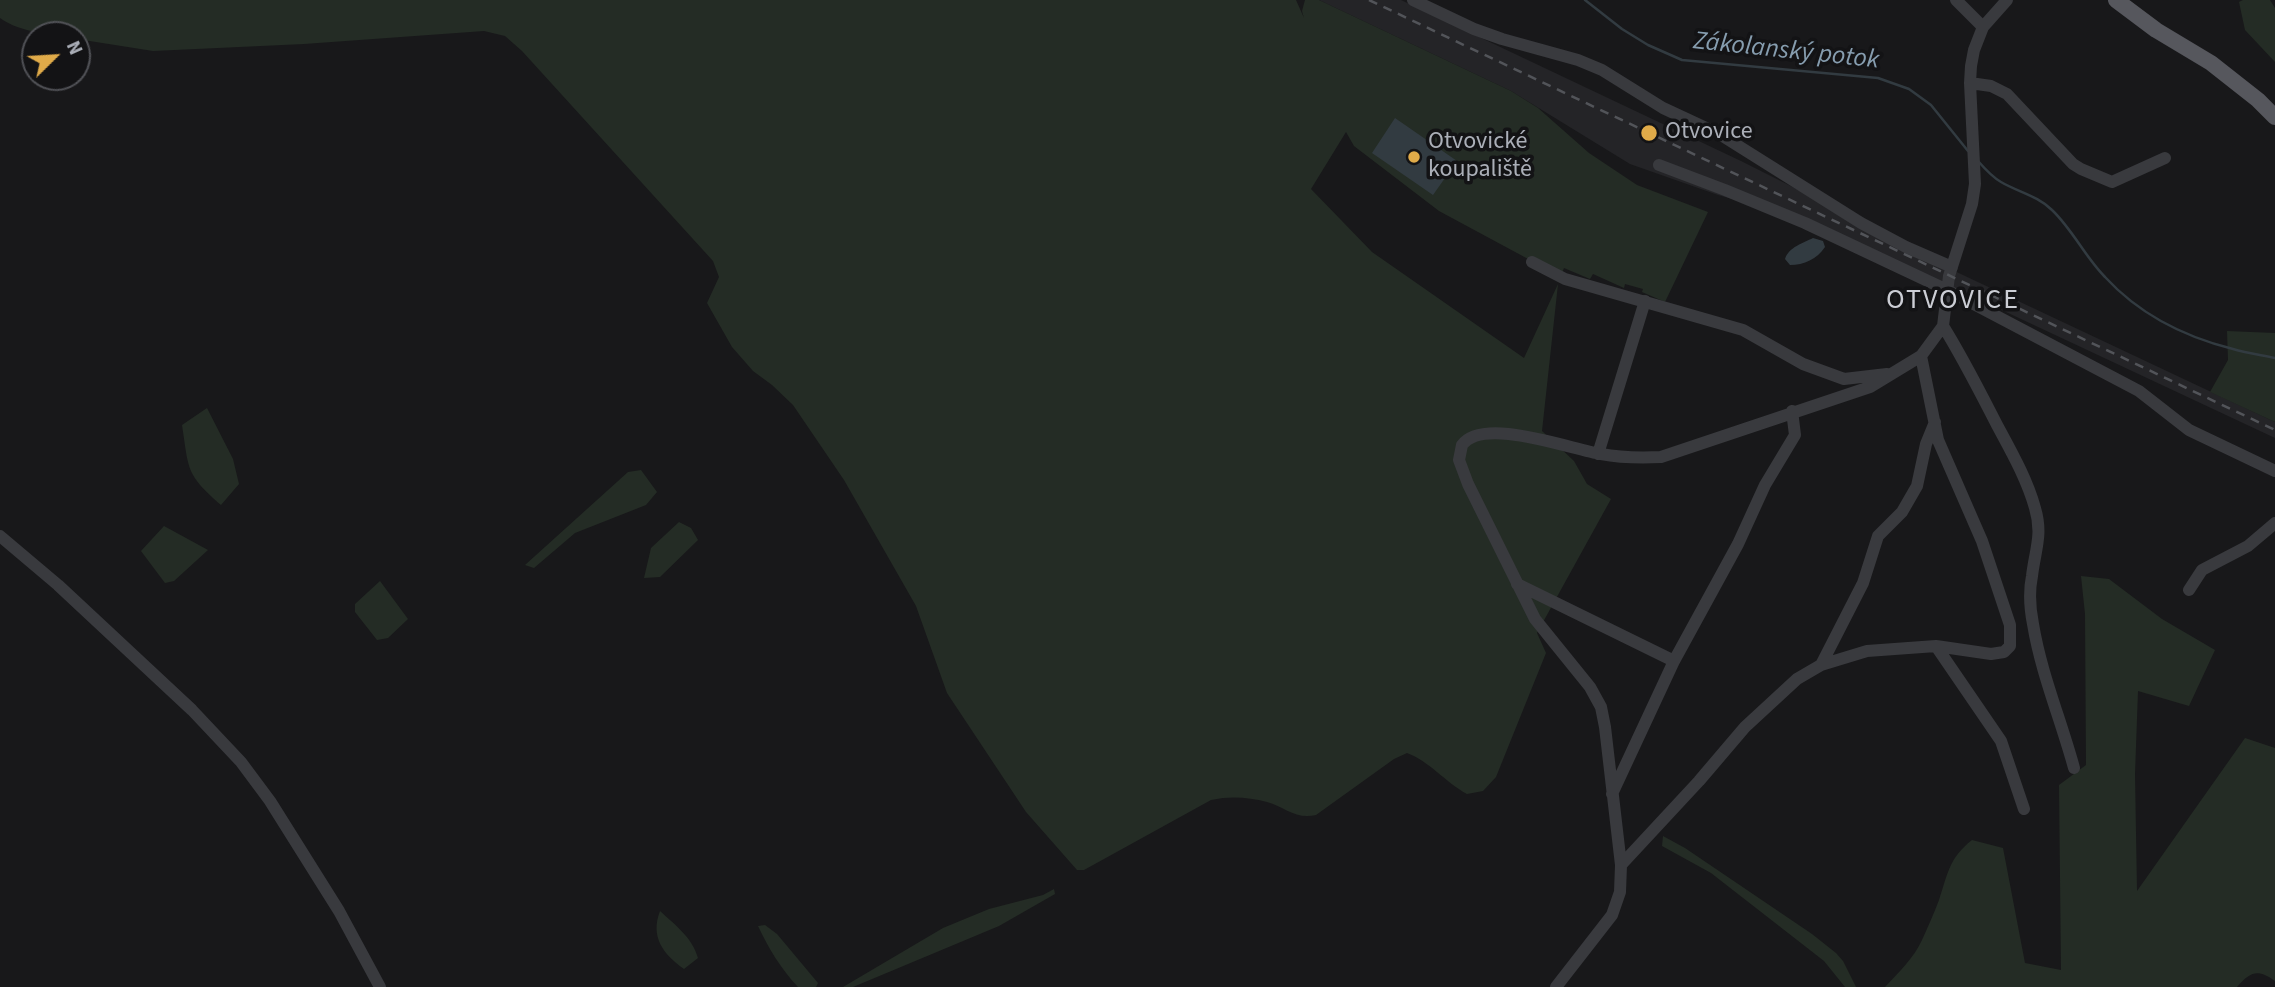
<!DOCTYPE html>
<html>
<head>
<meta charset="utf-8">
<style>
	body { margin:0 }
	#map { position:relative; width:2275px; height:987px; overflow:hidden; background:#18181a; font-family:"Source Sans 3",sans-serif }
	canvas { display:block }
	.north { position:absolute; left:21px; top:21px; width:70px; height:70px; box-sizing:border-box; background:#131315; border:2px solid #505156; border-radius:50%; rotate:66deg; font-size:19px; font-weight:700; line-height:28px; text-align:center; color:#abafb8 }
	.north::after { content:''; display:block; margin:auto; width:24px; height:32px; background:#e0ab49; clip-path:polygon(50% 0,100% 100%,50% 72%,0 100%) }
</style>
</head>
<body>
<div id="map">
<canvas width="2275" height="987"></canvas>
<div class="north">N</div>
</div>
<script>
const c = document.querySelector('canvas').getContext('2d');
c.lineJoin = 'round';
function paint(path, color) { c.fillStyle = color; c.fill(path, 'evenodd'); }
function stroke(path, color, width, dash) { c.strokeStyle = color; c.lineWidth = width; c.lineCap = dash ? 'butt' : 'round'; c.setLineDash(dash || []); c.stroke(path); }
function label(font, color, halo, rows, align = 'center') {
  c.font = font + ' "Source Sans 3",sans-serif'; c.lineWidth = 7; c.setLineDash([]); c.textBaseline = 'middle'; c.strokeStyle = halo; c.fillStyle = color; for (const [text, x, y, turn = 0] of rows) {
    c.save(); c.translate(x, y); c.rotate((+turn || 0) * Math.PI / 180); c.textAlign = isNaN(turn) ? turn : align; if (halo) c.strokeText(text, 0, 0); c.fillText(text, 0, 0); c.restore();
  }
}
paint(new Path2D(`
	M 1319,0 L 1401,0 L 1741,161 L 1906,244 L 1946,267 L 2275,422 L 2275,438 L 1814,222 L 1718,195 L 1630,164 L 1511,91 Z`), '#242427');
paint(new Path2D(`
	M 0,0 L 1296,0 L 1304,18 L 1302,11 L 1305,0 L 1319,0 L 1511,91 L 1538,108 L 1589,153 L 1637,185 L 1708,212 L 1665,302 L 1642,292 L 1643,289 L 1625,284 L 1624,288 L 1593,274 L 1590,279 L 1564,268 L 1562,273 L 1543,267 L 1439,211 L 1354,146 L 1346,132 L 1311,189 L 1372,252 L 1524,358 L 1558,284 L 1542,431 L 1574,461 L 1587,484 L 1611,499 L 1537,633 L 1546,653 L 1496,777 L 1483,791 L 1467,794 C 1445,782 1429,761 1407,753 L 1394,759 L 1316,815 C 1296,820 1285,807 1267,802 C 1248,797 1230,796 1211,800 L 1084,870 L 1077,870 L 1026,812 L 947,693 L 916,606 L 844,480 L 793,405 L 772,385 L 753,371 L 732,347 L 707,303 L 719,277 L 713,261 L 522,51 L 505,36 L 484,31 L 304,44 L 153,51 L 77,39 L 77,35 C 52,35 21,33 0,18 Z
	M 2243,0 L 2270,0 L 2275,8 L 2275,62 L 2245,30 L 2239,2 Z
	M 2227,331 L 2275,333 L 2275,422 L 2210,392 L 2228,360 Z
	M 207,408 L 233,459 L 239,484 L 221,505 C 186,474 189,471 182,425 Z
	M 641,470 L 657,492 L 646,505 L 575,533 L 534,568 L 525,565 L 628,472 Z
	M 679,522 L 691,528 L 698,540 L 660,577 L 644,578 L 651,548 Z
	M 164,526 L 208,550 L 174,581 L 165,583 L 141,551 Z
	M 2081,576 L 2109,579 L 2162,619 L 2215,650 L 2189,706 L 2138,691 L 2135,774 L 2137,891 L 2245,738 L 2275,748 L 2275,981 C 2258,969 2251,971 2237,987 L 1885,987 C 1898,973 1914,958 1922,940 C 1928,927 1934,913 1939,900 C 1948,873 1949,858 1972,840 L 2003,848 L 2025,963 L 2061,970 L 2059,785 L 2086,765 L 2085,614 Z
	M 380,581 L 408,619 L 388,638 L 377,640 L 355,612 L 355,604 Z
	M 1663,836 L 1685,848 L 1812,934 L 1836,953 L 1843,961 L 1856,987 L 1845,987 L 1824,961 L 1711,873 L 1662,846 Z
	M 1054,889 L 1055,894 L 999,926 L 853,987 L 843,987 L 943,928 L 989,909 L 1043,895 Z
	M 660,911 C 675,925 692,937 698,958 L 684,969 C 663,954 650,937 660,911 Z
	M 765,925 L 777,934 L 818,983 L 816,987 L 798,987 C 781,969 769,949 758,926 Z`), '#242c25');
paint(new Path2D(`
	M 1395,118 L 1457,161 L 1433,195 L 1372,153 Z
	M 1813,238 L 1823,241 L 1825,247 C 1817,259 1804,265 1790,265 L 1785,259 C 1789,247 1803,243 1813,238 Z`), '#323b41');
stroke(new Path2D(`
	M 1585,0 L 1622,29 L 1648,45 L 1682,60 L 1878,78 L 1909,89 L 1931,105 L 1968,151
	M 1978,161 C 1985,169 1992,177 2001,182 C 2018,192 2038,196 2052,210 C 2073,230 2085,257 2105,277 C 2139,314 2185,337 2233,349 C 2247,353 2261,355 2275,358`), '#323b41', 2.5);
stroke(new Path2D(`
	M 1413,0 L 1474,29 L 1502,39 L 1578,60 L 1602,70 L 1663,108 L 1721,135 L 1861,223 L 1906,247 L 1952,267
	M 1956,0 L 1983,27
	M 1970,83 L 1991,86 L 2007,94 L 2073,164 L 2081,169 L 2112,182 L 2165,158
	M 1659,165 L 1725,190 L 1805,223 L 1947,290 L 2139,391 L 2189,430 L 2275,471
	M 1532,262 L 1565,279 L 1743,330 L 1803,364 L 1844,379 L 1887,374
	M 1943,326 C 1963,358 1980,392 1997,425 C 2011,451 2027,479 2035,508 C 2043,535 2035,550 2032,576 C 2029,591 2030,609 2033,624 C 2041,673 2061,720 2074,768
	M 1598,454 L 1645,301
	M 0,536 L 58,585 L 192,710 L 241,762 L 270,801 L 339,911 L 380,987
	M 1517,584 L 1674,661
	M 2189,590 L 2202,570 L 2248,546 L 2275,523
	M 1936,646 L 2001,741 L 2024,809
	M 1821,665 L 1863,583 L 1878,536 L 1902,512 L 1917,486 L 1926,444 L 1935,422
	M 1612,794 L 1674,661 L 1738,544 L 1765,485 L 1795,435 L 1792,411
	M 1621,865 L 1699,781 L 1745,727 L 1797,679 L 1821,665 L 1867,651 L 1936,646 L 1991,654 L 2004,652 L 2010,646 L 2010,625 L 1982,541 L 1938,440 L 1921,356
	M 1556,987 L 1612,915 L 1620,892 L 1621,865 L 1605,727 L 1601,707 L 1590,687 L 1535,619 L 1468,484 L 1459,460 L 1462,445 C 1483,416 1570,449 1601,454 C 1622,458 1640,458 1661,457 L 1870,387 L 1921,356 L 1943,326 L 1949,276 L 1972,204 L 1975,184 L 1970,83 L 1971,66 L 1974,50 L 1983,27 L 2007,0`), '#393a3e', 12);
stroke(new Path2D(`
	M 2116,0 L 2156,30 L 2211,63 L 2258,100 L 2275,117`), '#56575d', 16);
stroke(new Path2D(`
	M 1369,0 L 2275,430`), '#525459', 2.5, [9, 7]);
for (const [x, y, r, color] of [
	[1649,133,9,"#e0ab49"],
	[1414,157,7,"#e0ab49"]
]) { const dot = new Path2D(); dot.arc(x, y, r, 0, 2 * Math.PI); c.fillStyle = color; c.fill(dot); stroke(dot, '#131315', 2.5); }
label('24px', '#abafb8', '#131315', [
	["Otvovice",1665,133],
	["Otvovické",1428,143],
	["koupaliště",1428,171]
], 'left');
label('italic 26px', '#869daf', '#131315', [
	["Zákolanský potok",1786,52,6]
]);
c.letterSpacing = '2px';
label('28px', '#ccced5', '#131315', [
	["OTVOVICE",1953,302]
]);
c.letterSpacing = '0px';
</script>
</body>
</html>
